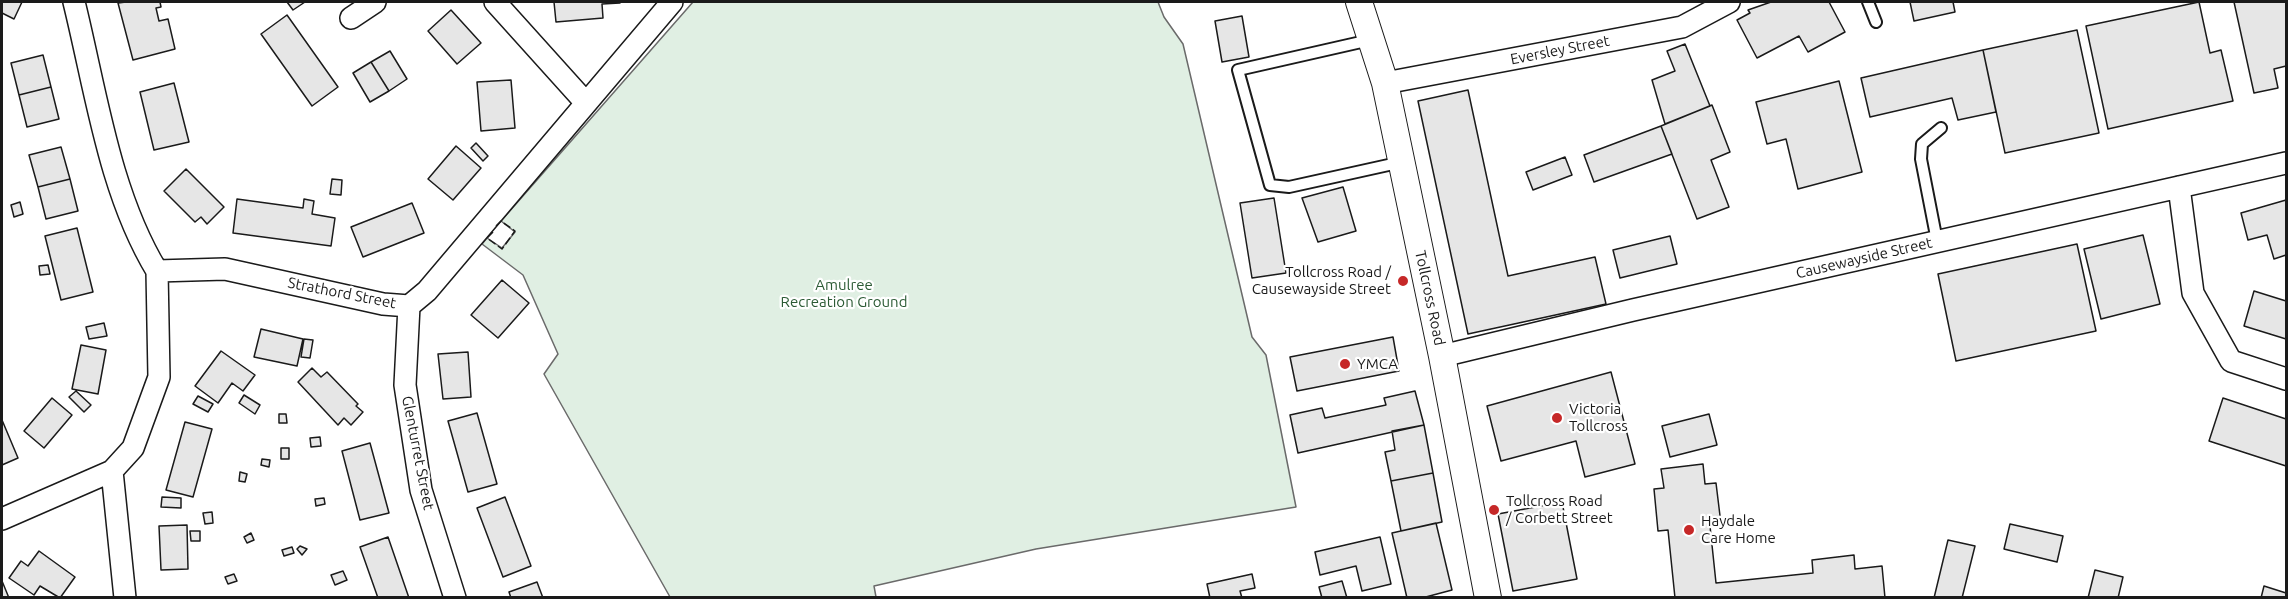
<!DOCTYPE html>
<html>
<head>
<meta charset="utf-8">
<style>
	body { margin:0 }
	#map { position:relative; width:2288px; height:599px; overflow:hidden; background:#fff; font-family:Ubuntu,sans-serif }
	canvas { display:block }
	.frame { position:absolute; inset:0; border:3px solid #1a1a1a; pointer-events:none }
</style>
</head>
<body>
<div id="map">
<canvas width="2288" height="599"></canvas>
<div class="frame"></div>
</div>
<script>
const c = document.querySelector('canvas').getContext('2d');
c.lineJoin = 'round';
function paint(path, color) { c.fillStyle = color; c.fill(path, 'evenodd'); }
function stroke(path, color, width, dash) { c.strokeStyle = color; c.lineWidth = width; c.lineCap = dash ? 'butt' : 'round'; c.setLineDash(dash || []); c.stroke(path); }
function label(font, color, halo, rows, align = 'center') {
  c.font = font + ' Ubuntu,sans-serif'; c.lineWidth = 4.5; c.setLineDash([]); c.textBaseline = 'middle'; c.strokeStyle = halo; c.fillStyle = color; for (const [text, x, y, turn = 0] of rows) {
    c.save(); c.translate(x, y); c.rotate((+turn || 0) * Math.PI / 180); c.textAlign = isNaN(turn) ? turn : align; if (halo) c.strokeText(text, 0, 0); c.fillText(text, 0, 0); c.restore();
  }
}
const green = new Path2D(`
	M 693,2 L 1158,2 L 1164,17 L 1183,44 L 1252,337 L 1266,355 L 1296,507 L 1036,549 L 874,586 L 876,597 L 670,597 L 544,374 L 558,354 L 523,275 L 482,244 L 487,238 L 502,248 L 515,232 L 501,221 Z`);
paint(green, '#e0efe3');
stroke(green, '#6a6a6a', 1.5);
const building = new Path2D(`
	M 2,2 L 22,2 L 14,19 L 2,13 Z
	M 126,2 L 160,2 L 161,7 L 156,8 L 159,21 L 168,19 L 175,49 L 133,60 L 118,3 Z
	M 287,2 L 305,2 L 293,10 Z
	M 554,2 L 620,2 L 620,3 L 602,4 L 603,18 L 556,22 Z
	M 1771,2 L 1829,2 L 1845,32 L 1808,52 L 1799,36 L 1757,58 L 1737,20 L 1750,13 L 1748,10 Z
	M 1910,2 L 1953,2 L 1955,12 L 1914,21 Z
	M 2199,2 L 2210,53 L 2221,50 L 2233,101 L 2108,129 L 2086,26 Z
	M 2234,2 L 2286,2 L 2286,66 L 2274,69 L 2278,88 L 2254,93 Z
	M 451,10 L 481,43 L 457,64 L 428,31 Z
	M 287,15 L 338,87 L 312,106 L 261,34 Z
	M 1242,16 L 1249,57 L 1222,62 L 1215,21 Z
	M 2077,30 L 2099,133 L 2005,153 L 1983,50 Z
	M 1685,44 L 1710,106 L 1665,124 L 1652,80 L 1675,71 L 1667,51 Z
	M 1983,50 L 1996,112 L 1958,120 L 1952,98 L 1870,117 L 1861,78 Z
	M 390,51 L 407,79 L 389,91 L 371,62 Z
	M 43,55 L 51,87 L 19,95 L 11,63 Z
	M 371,62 L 389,91 L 370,102 L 353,73 Z
	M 511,80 L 515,128 L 481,131 L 477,82 Z
	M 1839,81 L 1862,172 L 1798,189 L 1786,139 L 1767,144 L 1756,102 Z
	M 174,83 L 189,142 L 154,150 L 140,92 Z
	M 51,87 L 59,119 L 27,127 L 19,95 Z
	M 1468,90 L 1508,276 L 1595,257 L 1606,304 L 1468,334 L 1418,101 Z
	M 1712,105 L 1730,152 L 1711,160 L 1729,207 L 1697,219 L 1661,126 Z
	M 1661,126 L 1672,154 L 1594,182 L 1584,155 Z
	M 476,143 L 488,156 L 483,161 L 471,148 Z
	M 456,146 L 481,168 L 453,200 L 428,179 Z
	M 61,147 L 70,179 L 38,187 L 29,155 Z
	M 1565,157 L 1572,175 L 1533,190 L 1526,172 Z
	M 186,169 L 224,207 L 207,224 L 201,217 L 195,222 L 164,191 Z
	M 70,179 L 78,211 L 46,219 L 38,187 Z
	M 332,179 L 342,180 L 341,195 L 330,194 Z
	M 1343,187 L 1356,231 L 1318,242 L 1302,198 Z
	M 1274,198 L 1286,273 L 1252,278 L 1240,203 Z
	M 237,199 L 303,208 L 304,199 L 314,201 L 312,214 L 335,218 L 331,246 L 233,233 Z
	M 2286,200 L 2286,255 L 2274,259 L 2267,235 L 2248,240 L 2241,213 Z
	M 20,202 L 23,214 L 14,217 L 11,205 Z
	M 412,203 L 424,233 L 363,257 L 351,227 Z
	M 77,228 L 93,292 L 61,300 L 45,236 Z
	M 2143,235 L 2160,304 L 2101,319 L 2084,249 Z
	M 1670,236 L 1677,264 L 1620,278 L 1613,250 Z
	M 2077,244 L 2096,331 L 1956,361 L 1938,274 Z
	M 48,265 L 50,274 L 40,275 L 39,266 Z
	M 502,280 L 529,303 L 498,338 L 471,315 Z
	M 2254,291 L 2286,301 L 2286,339 L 2244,326 Z
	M 104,323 L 107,336 L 89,339 L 86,327 Z
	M 261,329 L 303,339 L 297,366 L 254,357 Z
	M 1393,337 L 1399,371 L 1297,391 L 1290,357 Z
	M 304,339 L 313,340 L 310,358 L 301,357 Z
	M 81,345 L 106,350 L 98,394 L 72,389 Z
	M 221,351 L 255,375 L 243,391 L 232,383 L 218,403 L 195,386 Z
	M 468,352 L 471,397 L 443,399 L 438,354 Z
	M 312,368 L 321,377 L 327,372 L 358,404 L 356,406 L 363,412 L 351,425 L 344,418 L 338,425 L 298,382 Z
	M 1611,372 L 1635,464 L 1585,477 L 1576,441 L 1501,461 L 1487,406 Z
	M 76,391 L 91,405 L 84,412 L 69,397 Z
	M 1415,391 L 1424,425 L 1298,453 L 1290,415 L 1322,408 L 1325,418 L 1386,405 L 1384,398 Z
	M 244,395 L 260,405 L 255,414 L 239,403 Z
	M 198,396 L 213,404 L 208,412 L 193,404 Z
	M 52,398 L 72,415 L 44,448 L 24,431 Z
	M 2223,398 L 2286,419 L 2286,466 L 2209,441 Z
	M 477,413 L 497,484 L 468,492 L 448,421 Z
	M 279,414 L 286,414 L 287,423 L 279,423 Z
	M 1709,414 L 1717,445 L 1670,457 L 1662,426 Z
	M 2,420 L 18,458 L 2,465 Z
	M 185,422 L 212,429 L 193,497 L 166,490 Z
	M 1424,425 L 1433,473 L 1391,481 L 1385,452 L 1395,450 L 1392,431 Z
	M 320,437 L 321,446 L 311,447 L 310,438 Z
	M 370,443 L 389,513 L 360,520 L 342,451 Z
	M 281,448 L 289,448 L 289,459 L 281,459 Z
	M 262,459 L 270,460 L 269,467 L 261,465 Z
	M 1703,464 L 1705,484 L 1716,483 L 1721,524 L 1710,526 L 1716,583 L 1813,573 L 1812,560 L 1854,555 L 1855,569 L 1882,566 L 1885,598 L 1675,598 L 1668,530 L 1658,531 L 1654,489 L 1664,488 L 1661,469 Z
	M 240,472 L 247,474 L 245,482 L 239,481 Z
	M 1433,473 L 1442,522 L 1401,531 L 1391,481 Z
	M 162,497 L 181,498 L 181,508 L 161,507 Z
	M 505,497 L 531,566 L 503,577 L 477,508 Z
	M 324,498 L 325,504 L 316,506 L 315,499 Z
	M 1562,502 L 1577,579 L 1513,591 L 1498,514 Z
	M 212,512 L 213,523 L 205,524 L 203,513 Z
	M 1436,523 L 1452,590 L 1422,598 L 1407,598 L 1392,533 Z
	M 2010,524 L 2063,536 L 2057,562 L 2004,549 Z
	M 187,525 L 188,569 L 161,570 L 159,526 Z
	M 190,531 L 200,531 L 200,541 L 191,541 Z
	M 251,533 L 254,540 L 247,543 L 244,537 Z
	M 388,537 L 409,598 L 378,598 L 360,547 Z
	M 1380,537 L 1391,584 L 1362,591 L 1356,566 L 1320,575 L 1315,552 Z
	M 1948,540 L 1975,546 L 1962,598 L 1934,598 Z
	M 300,546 L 307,549 L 302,555 L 297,549 Z
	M 292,547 L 294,553 L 284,556 L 282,550 Z
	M 39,551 L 75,577 L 60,598 L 40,586 L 34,595 L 9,578 L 21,561 L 28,566 Z
	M 2095,570 L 2123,577 L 2118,598 L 2088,598 Z
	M 343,571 L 347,580 L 335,585 L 331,575 Z
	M 234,574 L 237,581 L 228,584 L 225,577 Z
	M 1252,574 L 1255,588 L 1240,591 L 1242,598 L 1210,598 L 1207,584 Z
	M 2,581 L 9,598 L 2,598 Z
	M 1342,581 L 1347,598 L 1322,598 L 1319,587 Z
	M 537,582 L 543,598 L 511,598 L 509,592 Z
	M 2264,586 L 2286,593 L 2286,598 L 2261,598 Z`);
paint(building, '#e6e6e6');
stroke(building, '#1a1a1a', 1.5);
const service = new Path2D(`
	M 1868,2 L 1876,22
	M 1370,40 L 1238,70 L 1270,185 L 1289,187 L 1402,162
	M 1937,241 L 1921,159 L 1922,144 L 1941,128`);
const minor = new Path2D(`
	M 74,2 C 96,91 109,192 157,271 L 225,269 L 383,304 L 409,306 L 427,291 L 672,2
	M 495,2 L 586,103
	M 351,18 L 375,2
	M 1385,83 L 1682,27 L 1729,2
	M 2179,187 L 2193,293 L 2231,361 L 2286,379
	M 409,306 L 405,385 L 421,490 L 455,598
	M 1442,356 L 1633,310 L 2286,163
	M 112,471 L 125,598
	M 2,519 L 112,471 L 133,448 L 159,377 L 157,271`);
const tertiary = new Path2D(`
	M 1359,2 L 1385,83 L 1442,356 L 1488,598`);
stroke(service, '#1a1a1a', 14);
stroke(minor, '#1a1a1a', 24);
stroke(tertiary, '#1a1a1a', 28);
stroke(service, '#fff', 10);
stroke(minor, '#fff', 21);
stroke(tertiary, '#fff', 26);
stroke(new Path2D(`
	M 493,232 L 487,238 L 502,249 L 515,231 L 501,221 L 496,226`), '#1a1a1a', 1.5, [8, 3]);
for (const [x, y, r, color] of [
	[1403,281,6,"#c62828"],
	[1345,364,6,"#c62828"],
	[1557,418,6,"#c62828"],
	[1494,510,6,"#c62828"],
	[1689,530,6,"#c62828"]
]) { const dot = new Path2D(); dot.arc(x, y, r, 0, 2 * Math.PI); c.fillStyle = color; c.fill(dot); stroke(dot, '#fff', 2); }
label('15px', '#1a1a1a', '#fff', [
	["Eversley Street",1560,50,-11],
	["Causewayside Street",1864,258,-13],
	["Strathord Street",342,293,11],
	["Tollcross Road",1430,298,78],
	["Glenturret Street",418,453,79]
]);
label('15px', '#1a1a1a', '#fff', [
	["Tollcross Road /",1391,272,"right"],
	["Causewayside Street",1391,289,"right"],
	["YMCA",1357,364],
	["Victoria",1569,409],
	["Tollcross",1569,426],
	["Tollcross Road",1506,501],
	["/ Corbett Street",1506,518],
	["Haydale",1701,521],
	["Care Home",1701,538]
], 'left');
label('15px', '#2b5a34', '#fff', [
	["Amulree",844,285],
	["Recreation Ground",844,302]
]);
</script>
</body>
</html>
